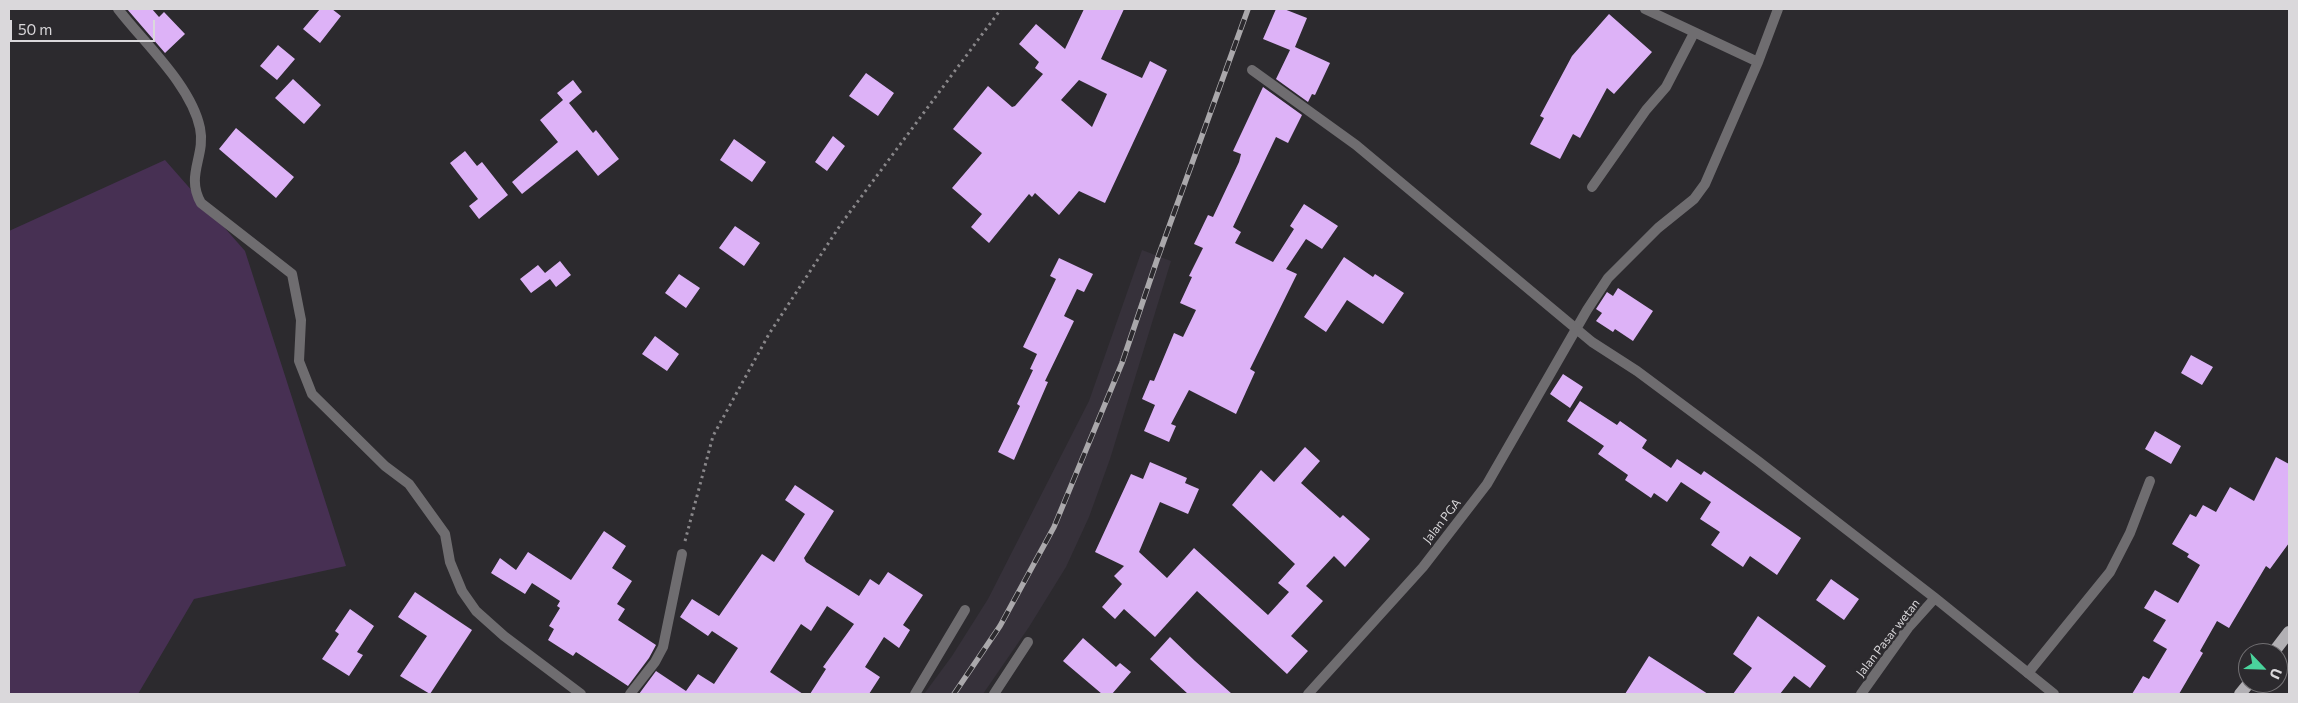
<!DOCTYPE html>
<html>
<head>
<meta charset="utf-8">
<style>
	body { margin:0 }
	#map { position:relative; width:2298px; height:703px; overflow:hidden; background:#2c2a2e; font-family:Commissioner,sans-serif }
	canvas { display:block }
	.frame { position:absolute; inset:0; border:10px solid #dad8db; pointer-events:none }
	.north { position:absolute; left:2238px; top:643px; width:50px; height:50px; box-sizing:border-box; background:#2c2a2e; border:1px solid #727073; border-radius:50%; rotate:114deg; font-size:14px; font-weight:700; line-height:20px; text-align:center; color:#dad8db }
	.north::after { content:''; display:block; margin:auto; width:18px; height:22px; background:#4ad49c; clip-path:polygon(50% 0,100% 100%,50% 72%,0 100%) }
	.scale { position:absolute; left:10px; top:20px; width:145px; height:22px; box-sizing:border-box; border:2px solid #dad8db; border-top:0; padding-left:6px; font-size:15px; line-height:18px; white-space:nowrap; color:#dad8db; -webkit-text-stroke:4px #2c2a2e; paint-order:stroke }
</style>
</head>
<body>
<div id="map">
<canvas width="2298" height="703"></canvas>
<div class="frame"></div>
<div class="north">U</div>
<div class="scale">50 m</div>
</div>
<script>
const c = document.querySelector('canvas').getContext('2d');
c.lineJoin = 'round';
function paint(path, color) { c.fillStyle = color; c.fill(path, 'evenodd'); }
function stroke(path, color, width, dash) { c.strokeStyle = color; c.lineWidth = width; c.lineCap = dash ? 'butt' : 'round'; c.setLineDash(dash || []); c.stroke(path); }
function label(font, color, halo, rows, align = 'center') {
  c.font = font + ' Commissioner,sans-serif'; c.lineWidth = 5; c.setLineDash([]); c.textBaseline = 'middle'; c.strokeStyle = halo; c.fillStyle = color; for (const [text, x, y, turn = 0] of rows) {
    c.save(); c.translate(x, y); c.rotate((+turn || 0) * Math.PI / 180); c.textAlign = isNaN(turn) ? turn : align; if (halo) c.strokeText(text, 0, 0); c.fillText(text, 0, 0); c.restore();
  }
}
paint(new Path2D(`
	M 1142,250 L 1171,261 L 1110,459 L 1089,517 L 1066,567 L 1029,627 L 983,694 L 924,694 L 952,656 L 988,599 L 1089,401 Z`), '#36313a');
paint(new Path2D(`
	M 165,160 L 245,251 L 346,566 L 194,599 L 138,694 L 9,694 L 9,231 Z`), '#473053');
paint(new Path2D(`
	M 127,9 L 152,9 L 159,17 L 164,12 L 185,34 L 165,53 Z
	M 320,9 L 332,9 L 341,16 L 320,43 L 303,29 Z
	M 1084,9 L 1124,9 L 1101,59 L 1142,78 L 1150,61 L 1167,70 L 1105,203 L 1079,191 L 1059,215 L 1035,193 L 1032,197 L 1029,194 L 989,243 L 971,227 L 982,214 L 952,188 L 982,153 L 953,129 L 988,86 L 1012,107 L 1015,106 L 1043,74 L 1035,68 L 1039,62 L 1019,44 L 1036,24 L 1065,49 ZM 1079,80 L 1107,94 L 1092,127 L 1061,100 Z
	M 1276,9 L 1284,9 L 1307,18 L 1295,47 L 1330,63 L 1315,95 L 1312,94 L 1308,102 L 1276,79 L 1290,50 L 1263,39 Z
	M 1609,14 L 1652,52 L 1614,94 L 1607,88 L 1580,138 L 1573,134 L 1560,159 L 1530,144 L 1544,118 L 1540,116 L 1572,56 Z
	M 278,45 L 295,59 L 277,80 L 260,66 Z
	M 866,73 L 894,93 L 878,116 L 849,96 Z
	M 293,79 L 321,105 L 304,124 L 275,98 Z
	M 573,80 L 582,92 L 569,103 L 593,133 L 596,130 L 619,159 L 598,176 L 577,150 L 522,194 L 512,182 L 558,142 L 540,120 L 563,100 L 557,93 Z
	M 1263,87 L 1302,115 L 1288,143 L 1276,137 L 1233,227 L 1241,232 L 1235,243 L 1273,262 L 1294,229 L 1290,226 L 1304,204 L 1338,226 L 1322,249 L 1306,239 L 1286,269 L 1297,274 L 1250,369 L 1255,372 L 1236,414 L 1189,390 L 1171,424 L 1176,426 L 1169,442 L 1144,431 L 1155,405 L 1142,399 L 1150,380 L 1154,381 L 1174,333 L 1183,337 L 1196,310 L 1180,303 L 1192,277 L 1189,276 L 1203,248 L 1194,244 L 1208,215 L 1213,217 L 1239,162 L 1241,154 L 1233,151 Z
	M 236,128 L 294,177 L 276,198 L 219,149 Z
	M 833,136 L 845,146 L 827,171 L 815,162 Z
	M 734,139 L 766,162 L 752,182 L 720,160 Z
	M 465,151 L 477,166 L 482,162 L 508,195 L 479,219 L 469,206 L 478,199 L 450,163 Z
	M 735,226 L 760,243 L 744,266 L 719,248 Z
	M 1344,257 L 1373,277 L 1375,274 L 1404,293 L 1383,324 L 1347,300 L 1326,332 L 1304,317 Z
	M 1059,258 L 1093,274 L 1084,292 L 1077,289 L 1064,316 L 1074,321 L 1045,381 L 1048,382 L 1014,460 L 998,452 L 1020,406 L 1017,404 L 1033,370 L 1030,369 L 1037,354 L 1023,347 L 1056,279 L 1050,276 Z
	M 560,261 L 571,275 L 556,287 L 550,279 L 531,293 L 520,279 L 538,265 L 545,273 Z
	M 679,274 L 700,288 L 686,308 L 665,293 Z
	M 1618,288 L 1653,311 L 1633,341 L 1615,329 L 1613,332 L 1596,321 L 1602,313 L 1596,309 L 1607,292 L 1613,296 Z
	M 655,336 L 679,354 L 667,371 L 642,354 Z
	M 2191,355 L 2213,367 L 2202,385 L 2181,373 Z
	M 1563,374 L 1583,387 L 1570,408 L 1550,394 Z
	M 1580,401 L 1617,425 L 1620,421 L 1647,440 L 1642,448 L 1671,468 L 1677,459 L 1701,475 L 1704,471 L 1801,538 L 1777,575 L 1750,556 L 1743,567 L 1711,545 L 1720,532 L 1700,519 L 1711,502 L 1681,482 L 1667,502 L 1654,493 L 1651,498 L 1625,480 L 1628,475 L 1598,454 L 1604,446 L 1567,421 Z
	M 2155,431 L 2181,446 L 2171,464 L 2145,449 Z
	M 1305,447 L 1320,461 L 1301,483 L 1340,518 L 1343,515 L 1370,539 L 1345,567 L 1334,556 L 1306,586 L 1323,601 L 1291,636 L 1308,651 L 1287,674 L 1197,591 L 1155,637 L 1124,609 L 1115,619 L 1102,607 L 1122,584 L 1114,576 L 1124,566 L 1095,552 L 1131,474 L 1143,479 L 1150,462 L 1187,478 L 1185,483 L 1199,489 L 1188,514 L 1160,502 L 1139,552 L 1167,578 L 1194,548 L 1268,615 L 1289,592 L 1278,583 L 1295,564 L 1232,505 L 1261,470 L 1274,482 Z
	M 2276,457 L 2289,464 L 2289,543 L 2270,569 L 2266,566 L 2229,628 L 2217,621 L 2200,651 L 2203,653 L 2179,694 L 2132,694 L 2143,676 L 2149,679 L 2167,649 L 2153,641 L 2166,620 L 2144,608 L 2155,590 L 2178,603 L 2200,565 L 2187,557 L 2189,554 L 2172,544 L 2190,514 L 2196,517 L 2203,505 L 2216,512 L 2230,487 L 2254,501 Z
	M 795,485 L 834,511 L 804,558 L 806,562 L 859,596 L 870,579 L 879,585 L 888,572 L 923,595 L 903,625 L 910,630 L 899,648 L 884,637 L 865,667 L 880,677 L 869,694 L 810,694 L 826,669 L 823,667 L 854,624 L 827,606 L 811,631 L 801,624 L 770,672 L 803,694 L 639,694 L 656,671 L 686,691 L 698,674 L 714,684 L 738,648 L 712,631 L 708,636 L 680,617 L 692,599 L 719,616 L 762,554 L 774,562 L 805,514 L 785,500 Z
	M 604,531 L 626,546 L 612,568 L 632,581 L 617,604 L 625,609 L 618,620 L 656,645 L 649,658 L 628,686 L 576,652 L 573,656 L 548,640 L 554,629 L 549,626 L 560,608 L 557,606 L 560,601 L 532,583 L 525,594 L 491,573 L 500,558 L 516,570 L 528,552 L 571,580 Z
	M 1831,579 L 1859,599 L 1844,620 L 1816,600 Z
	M 415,592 L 472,630 L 430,694 L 400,676 L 427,636 L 398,617 Z
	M 350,609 L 374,626 L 357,652 L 363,655 L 349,676 L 322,659 L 339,634 L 335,631 Z
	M 1758,616 L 1826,666 L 1810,688 L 1794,676 L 1780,694 L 1733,694 L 1752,668 L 1733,654 Z
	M 1170,637 L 1195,661 L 1232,694 L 1188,694 L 1150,659 Z
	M 1083,638 L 1116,667 L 1120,663 L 1131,672 L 1112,694 L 1102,694 L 1063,661 Z
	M 1649,656 L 1708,694 L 1625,694 Z`), '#ddb2f7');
stroke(new Path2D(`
	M 685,541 L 713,436 L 769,334 L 841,224 L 1001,9`), '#89878a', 3, [2.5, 4]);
stroke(new Path2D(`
	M 2028,673 L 2110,572 L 2130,533 L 2150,481`), '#6f6d70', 10);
stroke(new Path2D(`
	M 118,9 C 144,43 191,85 200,128 C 206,156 185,175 201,203 L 292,274 L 301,320 L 299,361 L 312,394 L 385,466 L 409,484 L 445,534 L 450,562 L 462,591 L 476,611 L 504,636 L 581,694
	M 1645,9 L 1758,62
	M 1252,70 L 1356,145 L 1592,342 L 1637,371 L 1758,461 L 1935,598 L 2054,694
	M 1592,187 L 1646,110 L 1666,87 L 1694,33
	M 630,694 L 655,662 L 663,647 L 682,554
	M 915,694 L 965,610
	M 994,694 L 1028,642
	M 1308,694 L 1423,567 L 1487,484 L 1587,310 L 1608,278 L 1658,228 L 1694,199 L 1705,184 L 1758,62 L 1778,9
	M 1861,694 L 1908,628 L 1935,598`), '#6f6d70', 10);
stroke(new Path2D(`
	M 2273,653 L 2289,632
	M 2240,694 L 2249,683`), '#b2b0b4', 12);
const rail = new Path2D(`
	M 954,694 L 1000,626 L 1054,527 L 1122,363 L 1158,257 L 1248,9`);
stroke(rail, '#aaa8ab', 5.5);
stroke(rail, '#2c2a2e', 4, [11]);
label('12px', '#dad8db', '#2c2a2e', [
	["Jalan PGA",1442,521,-52],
	["Jalan Pasar wetan",1888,638,-52]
]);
</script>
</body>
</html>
